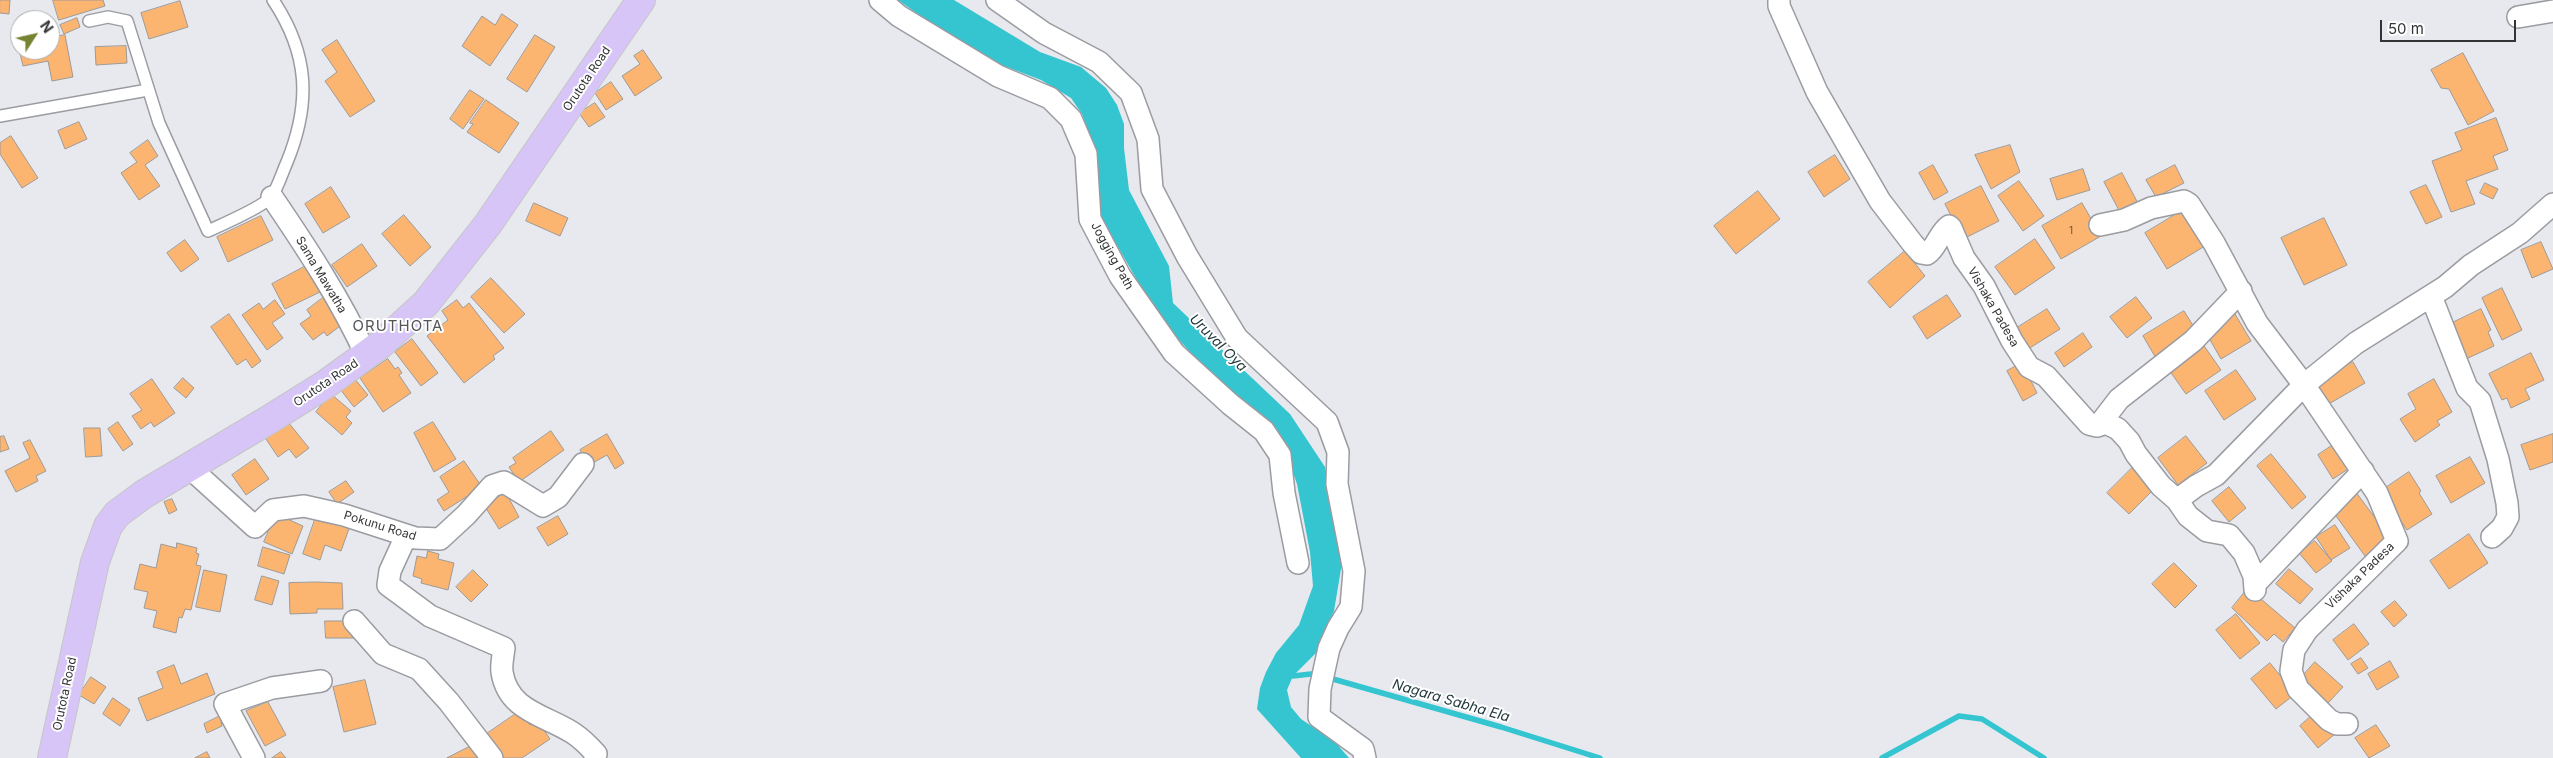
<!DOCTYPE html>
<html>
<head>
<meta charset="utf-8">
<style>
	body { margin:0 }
	#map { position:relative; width:2553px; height:758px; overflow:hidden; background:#e7e9ee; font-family:Inter,sans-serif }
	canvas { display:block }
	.north { position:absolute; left:10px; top:10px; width:50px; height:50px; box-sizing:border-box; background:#fff; border:1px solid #adaeaf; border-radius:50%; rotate:55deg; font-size:14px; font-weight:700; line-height:20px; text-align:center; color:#333436 }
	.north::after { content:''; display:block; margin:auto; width:18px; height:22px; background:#758432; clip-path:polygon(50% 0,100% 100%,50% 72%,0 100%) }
	.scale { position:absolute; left:2380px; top:20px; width:136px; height:22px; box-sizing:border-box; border:2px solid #333436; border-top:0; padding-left:6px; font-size:15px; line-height:18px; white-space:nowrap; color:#333436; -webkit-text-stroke:4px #fff; paint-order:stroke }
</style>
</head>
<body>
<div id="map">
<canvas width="2553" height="758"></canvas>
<div class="north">N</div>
<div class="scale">50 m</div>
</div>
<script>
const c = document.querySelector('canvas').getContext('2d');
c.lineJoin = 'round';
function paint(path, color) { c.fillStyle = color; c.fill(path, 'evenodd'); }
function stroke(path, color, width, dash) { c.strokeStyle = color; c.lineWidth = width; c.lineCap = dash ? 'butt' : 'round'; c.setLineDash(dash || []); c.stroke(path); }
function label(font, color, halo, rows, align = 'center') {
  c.font = font + ' Inter,sans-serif'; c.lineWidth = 4; c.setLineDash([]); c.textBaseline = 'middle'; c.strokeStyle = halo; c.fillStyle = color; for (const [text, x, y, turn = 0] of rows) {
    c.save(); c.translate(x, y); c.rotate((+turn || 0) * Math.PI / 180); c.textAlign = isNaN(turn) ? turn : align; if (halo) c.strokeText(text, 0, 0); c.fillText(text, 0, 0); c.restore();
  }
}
paint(new Path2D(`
	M 898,0 L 954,0 L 1040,52 L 1081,67 L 1106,88 L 1117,105 L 1124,124 L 1124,148 L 1129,190 L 1169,266 L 1173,303 L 1290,414 L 1325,467 L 1342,563 L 1334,611 L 1318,651 L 1293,676 L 1287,690 L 1291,707 L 1301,719 L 1335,742 L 1349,758 L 1301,758 L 1257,709 L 1260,688 L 1266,672 L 1276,653 L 1299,625 L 1313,586 L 1310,552 L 1297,484 L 1287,455 L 1273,430 L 1190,352 L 1159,318 L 1104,223 L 1098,207 L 1095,151 L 1082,114 L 1071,98 L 1041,80 L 991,61 L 942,31 Z`), '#34c5d1');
stroke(new Path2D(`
	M 1293,676 L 1311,674 L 1333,679 L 1501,727 L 1600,758
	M 1882,758 L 1959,716 L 1982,719 L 2044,758`), '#34c5d1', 5.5);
const building = new Path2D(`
	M 0,0 L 10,0 L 9,14 L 0,13 Z
	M 53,0 L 103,0 L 105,6 L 59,20 Z
	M 180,1 L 188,27 L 149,39 L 141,13 Z
	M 502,14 L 518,25 L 490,66 L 462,46 L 482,16 L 495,25 Z
	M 77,18 L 80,27 L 64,34 L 60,25 Z
	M 65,35 L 73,77 L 52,81 L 48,61 L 23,66 L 18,45 L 20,50 L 50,50 L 50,38 Z
	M 535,35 L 555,47 L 527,92 L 507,79 Z
	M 337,40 L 375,101 L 350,117 L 325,81 L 337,72 L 322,50 Z
	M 126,46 L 127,63 L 96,65 L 95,47 Z
	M 643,50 L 662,78 L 635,96 L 622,76 L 640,64 L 634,56 Z
	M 2463,53 L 2494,111 L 2468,125 L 2449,89 L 2441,88 L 2431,70 Z
	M 611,82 L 623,99 L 606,110 L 595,93 Z
	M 470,90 L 484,99 L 463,129 L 450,119 Z
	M 486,100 L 519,123 L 499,153 L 467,132 L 473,124 L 470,123 Z
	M 595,103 L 605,117 L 589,127 L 579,113 Z
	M 2496,118 L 2508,150 L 2493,156 L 2498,169 L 2466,181 L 2475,204 L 2451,212 L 2432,161 L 2462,150 L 2455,133 Z
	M 79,122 L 87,139 L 65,149 L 58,131 Z
	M 11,136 L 38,178 L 22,188 L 0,154 L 0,143 Z
	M 148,140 L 158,156 L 145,165 L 160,186 L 139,200 L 121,173 L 137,162 L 130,153 Z
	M 2010,145 L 2020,172 L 1991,189 L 1975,155 Z
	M 1835,155 L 1850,179 L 1824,197 L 1808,172 Z
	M 1933,165 L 1948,192 L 1934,200 L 1919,173 Z
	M 2175,165 L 2184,183 L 2156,197 L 2146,180 Z
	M 2083,169 L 2090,190 L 2057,200 L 2050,179 Z
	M 2122,173 L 2140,207 L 2122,216 L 2104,182 Z
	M 2019,181 L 2044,216 L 2023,231 L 1998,196 Z
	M 2485,183 L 2498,189 L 2493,199 L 2480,193 Z
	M 2426,185 L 2442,217 L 2426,224 L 2410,192 Z
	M 1981,186 L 1999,221 L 1963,239 L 1945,204 Z
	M 331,187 L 350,217 L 323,233 L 305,204 Z
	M 1758,191 L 1780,219 L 1736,254 L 1714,226 Z
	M 534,203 L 568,218 L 560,236 L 526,221 Z
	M 2082,203 L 2101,236 L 2061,259 L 2042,226 Z
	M 2183,210 L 2205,246 L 2167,269 L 2145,233 Z
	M 404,215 L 431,247 L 410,266 L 382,234 Z
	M 261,216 L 273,240 L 228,262 L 217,237 Z
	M 2324,218 L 2347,265 L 2304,285 L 2281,238 Z
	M 2035,239 L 2055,268 L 2015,295 L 1995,267 Z
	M 185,240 L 199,259 L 181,272 L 167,253 Z
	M 2541,242 L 2553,269 L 2532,278 L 2521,250 Z
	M 362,244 L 377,266 L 347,287 L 332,265 Z
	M 1905,251 L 1925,276 L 1890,308 L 1868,282 Z
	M 304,267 L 306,269 L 310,267 L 322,291 L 285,309 L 272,284 Z
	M 491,278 L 525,314 L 504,333 L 471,297 Z
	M 2502,288 L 2522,330 L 2502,340 L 2482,298 Z
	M 1947,295 L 1961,316 L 1927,339 L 1913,317 Z
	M 324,297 L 344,323 L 327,336 L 324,332 L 313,340 L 300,324 L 311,316 L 307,310 Z
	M 2136,297 L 2152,318 L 2127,338 L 2110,317 Z
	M 275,300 L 285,314 L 272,323 L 283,338 L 267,350 L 242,315 L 259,303 L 263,309 Z
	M 457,300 L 463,308 L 469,303 L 504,348 L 493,356 L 495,359 L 464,383 L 427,336 L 448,320 L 442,311 Z
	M 2047,309 L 2060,329 L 2025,351 L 2012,331 Z
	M 2481,309 L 2491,330 L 2488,332 L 2494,346 L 2466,359 L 2450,324 Z
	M 2184,311 L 2197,332 L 2157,360 L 2143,336 Z
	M 229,314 L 261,361 L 252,368 L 246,359 L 237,365 L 211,327 Z
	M 2235,314 L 2251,341 L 2221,359 L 2205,331 Z
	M 2083,333 L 2092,347 L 2064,367 L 2055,353 Z
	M 412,339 L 438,373 L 421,386 L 395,352 Z
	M 2202,343 L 2221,370 L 2186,394 L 2167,367 Z
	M 2531,353 L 2544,380 L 2525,389 L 2530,399 L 2511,408 L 2507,398 L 2502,400 L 2489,374 Z
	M 388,359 L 395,369 L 398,367 L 402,373 L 399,375 L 411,393 L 383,412 L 360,378 Z
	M 2353,362 L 2365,383 L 2327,405 L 2315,384 Z
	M 2022,363 L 2037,393 L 2023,401 L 2007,371 Z
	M 2236,370 L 2256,399 L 2224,420 L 2205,391 Z
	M 183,378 L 194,388 L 186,398 L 174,388 Z
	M 354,378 L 368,395 L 354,407 L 340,389 Z
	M 152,379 L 175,413 L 154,427 L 151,422 L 141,429 L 132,416 L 142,410 L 130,394 Z
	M 2434,379 L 2452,412 L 2437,421 L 2440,425 L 2415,442 L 2400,419 L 2416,409 L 2408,394 Z
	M 331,394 L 351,411 L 346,417 L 352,423 L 342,435 L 316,412 Z
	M 118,422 L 133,444 L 123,451 L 108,429 Z
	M 288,422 L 309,448 L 296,458 L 289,449 L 278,457 L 266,439 Z
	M 433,422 L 456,459 L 434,472 L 414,433 Z
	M 84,428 L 100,428 L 102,456 L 86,457 Z
	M 551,431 L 564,450 L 519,482 L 509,467 L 516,463 L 513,458 Z
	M 607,434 L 624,463 L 615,469 L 607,455 L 589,465 L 580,450 Z
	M 2553,434 L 2553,462 L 2530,470 L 2521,445 Z
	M 4,436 L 9,449 L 0,452 L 0,437 Z
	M 2186,436 L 2207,463 L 2178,485 L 2158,458 Z
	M 30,440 L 46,471 L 36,476 L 38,481 L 16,492 L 5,471 L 30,458 L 23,443 Z
	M 2333,445 L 2348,469 L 2333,479 L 2318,455 Z
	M 2271,454 L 2306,497 L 2292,509 L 2257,466 Z
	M 2470,457 L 2485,483 L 2451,503 L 2436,476 Z
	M 255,459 L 269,479 L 246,495 L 232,475 Z
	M 464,461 L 482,487 L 444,511 L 437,500 L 449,492 L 440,477 Z
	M 2132,468 L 2153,490 L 2129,514 L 2107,493 Z
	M 2409,472 L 2421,491 L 2419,493 L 2432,514 L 2407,530 L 2381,491 Z
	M 346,481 L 354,492 L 337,504 L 329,492 Z
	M 2229,487 L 2246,508 L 2229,522 L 2212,501 Z
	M 2355,491 L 2390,538 L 2365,556 L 2331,509 Z
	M 506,493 L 519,517 L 499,529 L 484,505 Z
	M 172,499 L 177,510 L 169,514 L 164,502 Z
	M 318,511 L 351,523 L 341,551 L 325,545 L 320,560 L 303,554 Z
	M 276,514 L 303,526 L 292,554 L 264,542 Z
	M 558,516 L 568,534 L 548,546 L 537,528 Z
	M 2335,525 L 2350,548 L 2331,560 L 2316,537 Z
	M 2469,534 L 2488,563 L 2449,589 L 2430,561 Z
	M 2315,541 L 2332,561 L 2316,573 L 2299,553 Z
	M 177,543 L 197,548 L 196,553 L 199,554 L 196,565 L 201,566 L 191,610 L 185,609 L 182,618 L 179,617 L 176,633 L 153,627 L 157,611 L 144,608 L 148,592 L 134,589 L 140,564 L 156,568 L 161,544 L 176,548 Z
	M 263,547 L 290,555 L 284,574 L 258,566 Z
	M 428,551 L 439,554 L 438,559 L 454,563 L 448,590 L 421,583 L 422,579 L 413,576 L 417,556 L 426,558 Z
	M 2174,563 L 2197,586 L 2175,608 L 2152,584 Z
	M 2289,569 L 2313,589 L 2300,604 L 2276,584 Z
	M 204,570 L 227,575 L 220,612 L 196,607 Z
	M 473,570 L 488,585 L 471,602 L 456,587 Z
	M 262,576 L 279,581 L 272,605 L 255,600 Z
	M 316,582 L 342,583 L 343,609 L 317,609 L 317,613 L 290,614 L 289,583 Z
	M 2248,588 L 2295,628 L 2283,642 L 2274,634 L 2267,641 L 2232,608 Z
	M 2395,601 L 2407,615 L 2394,627 L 2381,612 Z
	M 2236,614 L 2260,643 L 2240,659 L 2216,630 Z
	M 325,621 L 354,621 L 355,638 L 326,638 Z
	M 2354,624 L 2369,644 L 2348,660 L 2333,640 Z
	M 2361,658 L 2368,668 L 2358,674 L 2351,664 Z
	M 2390,661 L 2399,677 L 2377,690 L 2368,674 Z
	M 2315,662 L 2343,687 L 2328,703 L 2301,678 Z
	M 2270,663 L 2295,694 L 2276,709 L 2251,679 Z
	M 174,665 L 181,684 L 207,673 L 215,694 L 147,721 L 138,698 L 163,688 L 157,672 Z
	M 91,677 L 106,687 L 94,704 L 79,695 Z
	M 365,680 L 376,724 L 344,732 L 333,687 Z
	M 113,698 L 130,710 L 120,726 L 103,714 Z
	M 268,702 L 286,735 L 265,746 L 246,711 Z
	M 520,711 L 530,725 L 537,720 L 550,739 L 522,758 L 501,758 L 485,735 Z
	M 2316,712 L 2335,734 L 2318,748 L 2300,726 Z
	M 220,716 L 222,726 L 207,733 L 204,724 Z
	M 2376,725 L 2390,746 L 2369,758 L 2355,738 Z
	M 473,745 L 479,758 L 447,758 Z
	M 207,752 L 210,758 L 195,758 Z
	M 281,752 L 286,758 L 272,758 Z`);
paint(building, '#fcb471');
stroke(building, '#9e9a96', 1);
const lane = new Path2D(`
	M 89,21 L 108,17 L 127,21 L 159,123 L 208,231 C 221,225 263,207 271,197 C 278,188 282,173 287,162 C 311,103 309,54 273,0
	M 0,116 L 148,90`);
const street = new Path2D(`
	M 880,0 L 899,16 L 998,76 L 1050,98 L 1071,119 L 1086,154 L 1090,219 L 1120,276 L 1174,353 L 1230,404 L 1264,431 L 1280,455 L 1284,493 L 1298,563
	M 997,0 L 1044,33 L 1099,62 L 1131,93 L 1148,139 L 1152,189 L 1187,256 L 1237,338 L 1327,422 L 1338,452 L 1337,484 L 1354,571 L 1351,607 L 1338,628 L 1329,648 L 1320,689 L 1319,717 L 1363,749 L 1365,758
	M 1779,0 L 1779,6 L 1817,92 L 1880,201 L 1913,244 L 1921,253 L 1927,254 C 1937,247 1939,233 1949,226 L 1951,228 L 1964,258 L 1984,286 L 2012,341 L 2029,367 L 2046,376 L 2089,424 L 2097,426 L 2106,423 L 2118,429 L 2129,441 L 2136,454 L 2161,486 L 2177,500 L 2188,516 L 2207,531 L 2229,535 L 2244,553 L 2254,576 L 2255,590
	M 2518,17 L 2553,11
	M 272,197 C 306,247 341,300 366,355
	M 2100,225 L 2124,220 L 2151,208 L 2184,201 L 2189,204 L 2214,243 L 2257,323 L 2304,385 L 2356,343 L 2445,287 L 2471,265 L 2520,233 L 2553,204
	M 2431,296 L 2467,388 L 2480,401 L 2498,459 L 2507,503 L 2508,517 L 2502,528 L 2492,537
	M 2099,425 L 2119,399 L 2193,341 L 2241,291
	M 190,468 L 255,527 L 273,510 L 304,506 L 344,515 L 415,538 L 440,539 L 466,515 L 492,486 L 504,482 L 543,506 L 558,497 L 583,464
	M 2177,500 L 2196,486 L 2216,475 L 2304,385 L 2377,493 L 2397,541 L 2307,630 L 2294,650 L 2291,671 L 2298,689 L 2329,720 L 2337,724 L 2347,724
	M 406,536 L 390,571 L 388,585 L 430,616 L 504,648 C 503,656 501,665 502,672 C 508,711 545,715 573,733 C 582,739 589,746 596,754 L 595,758
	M 2255,584 L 2363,471
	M 354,621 L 383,654 L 419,669 L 449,702 L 492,758
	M 254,758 L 225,704 L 272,688 L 321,681`);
const primary = new Path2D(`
	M 52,758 L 95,562 L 108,526 L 117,514 L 144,494 L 270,419 L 326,384 L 381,344 L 426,303 L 488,224 L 641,0`);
stroke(lane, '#9a9ca1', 14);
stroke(street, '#9a9ca1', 24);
stroke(primary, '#c6c6c7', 30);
stroke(lane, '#fff', 11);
stroke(street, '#fff', 21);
stroke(primary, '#d7c5f7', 28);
label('10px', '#655445', null, [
	["1",2071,231]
]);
label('12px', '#333436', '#fff', [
	["Orutota Road",587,79,-56],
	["Jogging Path",1112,256,61],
	["Sama Mawatha",321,275,59],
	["Vishaka Padesa",1993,307,60],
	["Orutota Road",326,383,-34],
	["Pokunu Road",380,526,17],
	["Vishaka Padesa",2360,576,-44],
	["Orutota Road",65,694,-78]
]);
label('italic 14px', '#1f3739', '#fff', [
	["Uruval Oya",1218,343,45],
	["Nagara Sabha Ela",1451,701,16]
]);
c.letterSpacing = '1px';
label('15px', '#535559', '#fff', [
	["ORUTHOTA",398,326]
]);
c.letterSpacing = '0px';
</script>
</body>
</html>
